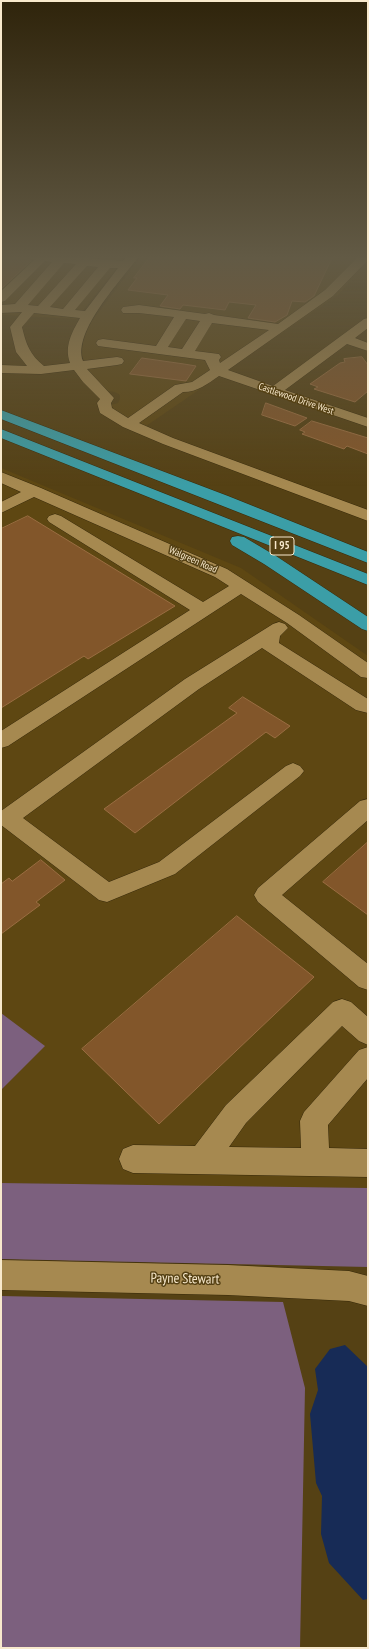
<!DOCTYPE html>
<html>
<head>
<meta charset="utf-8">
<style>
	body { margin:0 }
	#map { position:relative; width:369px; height:1649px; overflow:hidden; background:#554114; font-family:"PT Sans Narrow",sans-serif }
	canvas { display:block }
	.frame { position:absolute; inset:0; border:2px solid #f8e9cc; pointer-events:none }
</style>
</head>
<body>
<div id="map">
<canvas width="369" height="1649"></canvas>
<div class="frame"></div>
</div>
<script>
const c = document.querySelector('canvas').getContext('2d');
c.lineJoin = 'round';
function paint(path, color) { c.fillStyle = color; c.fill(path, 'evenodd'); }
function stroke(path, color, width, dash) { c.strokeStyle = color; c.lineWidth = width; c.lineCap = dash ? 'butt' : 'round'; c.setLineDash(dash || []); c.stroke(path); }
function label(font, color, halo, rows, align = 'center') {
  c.font = font + ' "PT Sans Narrow",sans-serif'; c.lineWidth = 3; c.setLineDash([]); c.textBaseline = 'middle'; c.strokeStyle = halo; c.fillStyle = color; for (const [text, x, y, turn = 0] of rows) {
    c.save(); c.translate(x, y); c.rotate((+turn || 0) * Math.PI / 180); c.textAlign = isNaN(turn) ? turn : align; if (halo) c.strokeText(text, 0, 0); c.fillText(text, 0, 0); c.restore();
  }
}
paint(new Path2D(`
	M 1,256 L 125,256 L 113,273 L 76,319 L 1,315 Z
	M 141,256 L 368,256 L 368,281 L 351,280 L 339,294 L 146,426 L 115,413 L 111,405 L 118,403 L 120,399 L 120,395 L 115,392 L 108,391 L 100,385 L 91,374 L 82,356 L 81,347 L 83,336 L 89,325 Z
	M 1,468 L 241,568 L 368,656 L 368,1188 L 1,1183 L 1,1090 L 44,1046 L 1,1013 Z`), '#5e4712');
paint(new Path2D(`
	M 1,1013 L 45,1046 L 1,1090 Z
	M 1,1183 L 368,1188 L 368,1267 L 1,1259 Z
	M 1,1296 L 283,1302 L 305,1388 L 300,1648 L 1,1648 Z`), '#7c607e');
paint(new Path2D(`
	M 345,1345 L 368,1367 L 368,1599 L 363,1600 L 329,1563 L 321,1534 L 322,1496 L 316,1483 L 310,1414 L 318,1390 L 315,1369 L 330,1349 Z`), '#172b56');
const building = new Path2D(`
	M 1,256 L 26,258 L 31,261 L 1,289 Z
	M 151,256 L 191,258 L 193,256 L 333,256 L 314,296 L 305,302 L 292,301 L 287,315 L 275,322 L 248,318 L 256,305 L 229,302 L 225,310 L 183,305 L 180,309 L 160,306 L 168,295 L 128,290 L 137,278 L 134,278 Z
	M 362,357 L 368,365 L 368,391 L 355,402 L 314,389 L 318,387 L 310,384 L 340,363 L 345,362 L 344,359 Z
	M 142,358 L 184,364 L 196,366 L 186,381 L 130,374 Z
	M 266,403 L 307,418 L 295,426 L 262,415 Z
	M 312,421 L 368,438 L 368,454 L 347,446 L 344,449 L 302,434 L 305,432 L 300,430 Z
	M 28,516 L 175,606 L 88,659 L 84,656 L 1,708 L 1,529 Z
	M 243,697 L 290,726 L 275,738 L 266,732 L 135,833 L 104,809 L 237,713 L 229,708 Z
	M 368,842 L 368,915 L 323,882 Z
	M 41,860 L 65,880 L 36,902 L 40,905 L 1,934 L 1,884 L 9,878 L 12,881 Z
	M 237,916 L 314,977 L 159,1124 L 82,1049 Z`);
paint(building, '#82562a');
stroke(building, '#9a6d41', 1);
const minor = new Path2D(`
	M 27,256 L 61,256 L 123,261 L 127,256 L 139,256 C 122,280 72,331 83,361 L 117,357 L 122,358 L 124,361 L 122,364 L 117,365 L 87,369 L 114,398 L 111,403 L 112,408 L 128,418 L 175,385 L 192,382 L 210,370 L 205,360 L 98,346 L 96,343 L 98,340 L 103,339 L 156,346 L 174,317 L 139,313 L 123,313 L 121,310 L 123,307 L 139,305 L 205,314 L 209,313 L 214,315 L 278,324 L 325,290 L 359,256 L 368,256 L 368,260 L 333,296 L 228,370 L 273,386 L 364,319 L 368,318 L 368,328 L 355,338 L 368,343 L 368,351 L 347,344 L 285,390 L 368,418 L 368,427 L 219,376 C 207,384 198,392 183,392 L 139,423 L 173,438 L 368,510 L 368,521 L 163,444 L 123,427 L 100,413 L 97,403 L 100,399 L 83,382 L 74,370 L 41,374 L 1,373 L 1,365 L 27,366 L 16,352 L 10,327 L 22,312 L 1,313 L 1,305 L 15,304 L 52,262 L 45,261 L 5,301 L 1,302 L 1,291 L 34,260 L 28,258 ZM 64,263 L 76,264 L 38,306 L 28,305 ZM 87,266 L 98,267 L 63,309 L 50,307 ZM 110,268 L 118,268 L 85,311 L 75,310 ZM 34,313 L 80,318 C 72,332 64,346 70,363 L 44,366 C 30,355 26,344 22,327 ZM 186,319 L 200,321 L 182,349 L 168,347 ZM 212,323 L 269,330 L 220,363 L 219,360 L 221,357 L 219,354 L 195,351 Z
	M 1,472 L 41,488 L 227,569 L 299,615 L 368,663 L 368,678 L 361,677 L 287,623 L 241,594 L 8,746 L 1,748 L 1,731 L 190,610 L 49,522 L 47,519 L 49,516 L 55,514 L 61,516 L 203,602 L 229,586 L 215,577 L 34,497 L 1,513 L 1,502 L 21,492 L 1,483 Z
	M 279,622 L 285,624 L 288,628 L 280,636 L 279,643 L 368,699 L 368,713 L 356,710 L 262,648 L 199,689 L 23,818 L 109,882 L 159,862 L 286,766 L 293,763 L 300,766 L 304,771 L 300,776 L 175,874 L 107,902 L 99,900 L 1,825 L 1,811 L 185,679 L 273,624 Z
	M 368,799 L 368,820 L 282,895 L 368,964 L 368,990 L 359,987 L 258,902 L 254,895 L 258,888 L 360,801 Z
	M 342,999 L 351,1002 L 368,1017 L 368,1045 L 359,1041 L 342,1026 L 246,1123 L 229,1147 L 301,1148 L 300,1121 L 304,1112 L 359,1050 L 368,1047 L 368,1078 L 328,1125 L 329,1148 L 368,1149 L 368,1177 L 133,1173 L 123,1169 L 119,1159 L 123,1149 L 133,1145 L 195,1146 L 226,1105 L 333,1002 Z
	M 1,1260 L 228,1265 L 349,1271 L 368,1276 L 368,1306 L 349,1301 L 228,1295 L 1,1290 Z`);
const highway = new Path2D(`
	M 1,410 L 228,496 L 368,552 L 368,563 L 1,419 Z
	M 1,429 L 368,574 L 368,585 L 1,438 Z
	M 238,536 L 244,537 L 276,556 L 368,617 L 368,631 L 362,629 L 264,564 L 232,545 L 230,541 L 232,537 Z`);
stroke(minor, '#362809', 1);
stroke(highway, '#362809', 1);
paint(minor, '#a68950');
paint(highway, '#3b9ea7');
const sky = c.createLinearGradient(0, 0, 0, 486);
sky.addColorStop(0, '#2f240b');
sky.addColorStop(0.53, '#625a45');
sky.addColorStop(1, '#625a4500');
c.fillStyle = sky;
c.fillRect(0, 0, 369, 486);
label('10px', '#f8e9cc', '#554114', [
	["Castlewood Drive West",296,399,19],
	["Walgreen Road",193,560,24]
]);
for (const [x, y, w] of [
	[282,546,24]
]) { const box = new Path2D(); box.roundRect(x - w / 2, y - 9, w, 18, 3); c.fillStyle = '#554114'; c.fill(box); stroke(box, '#f8e9cc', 1); }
label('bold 11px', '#f8e9cc', null, [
	["I 95",282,546]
]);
label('14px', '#f8e9cc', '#554114', [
	["Payne Stewart",185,1279,1]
]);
</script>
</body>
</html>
